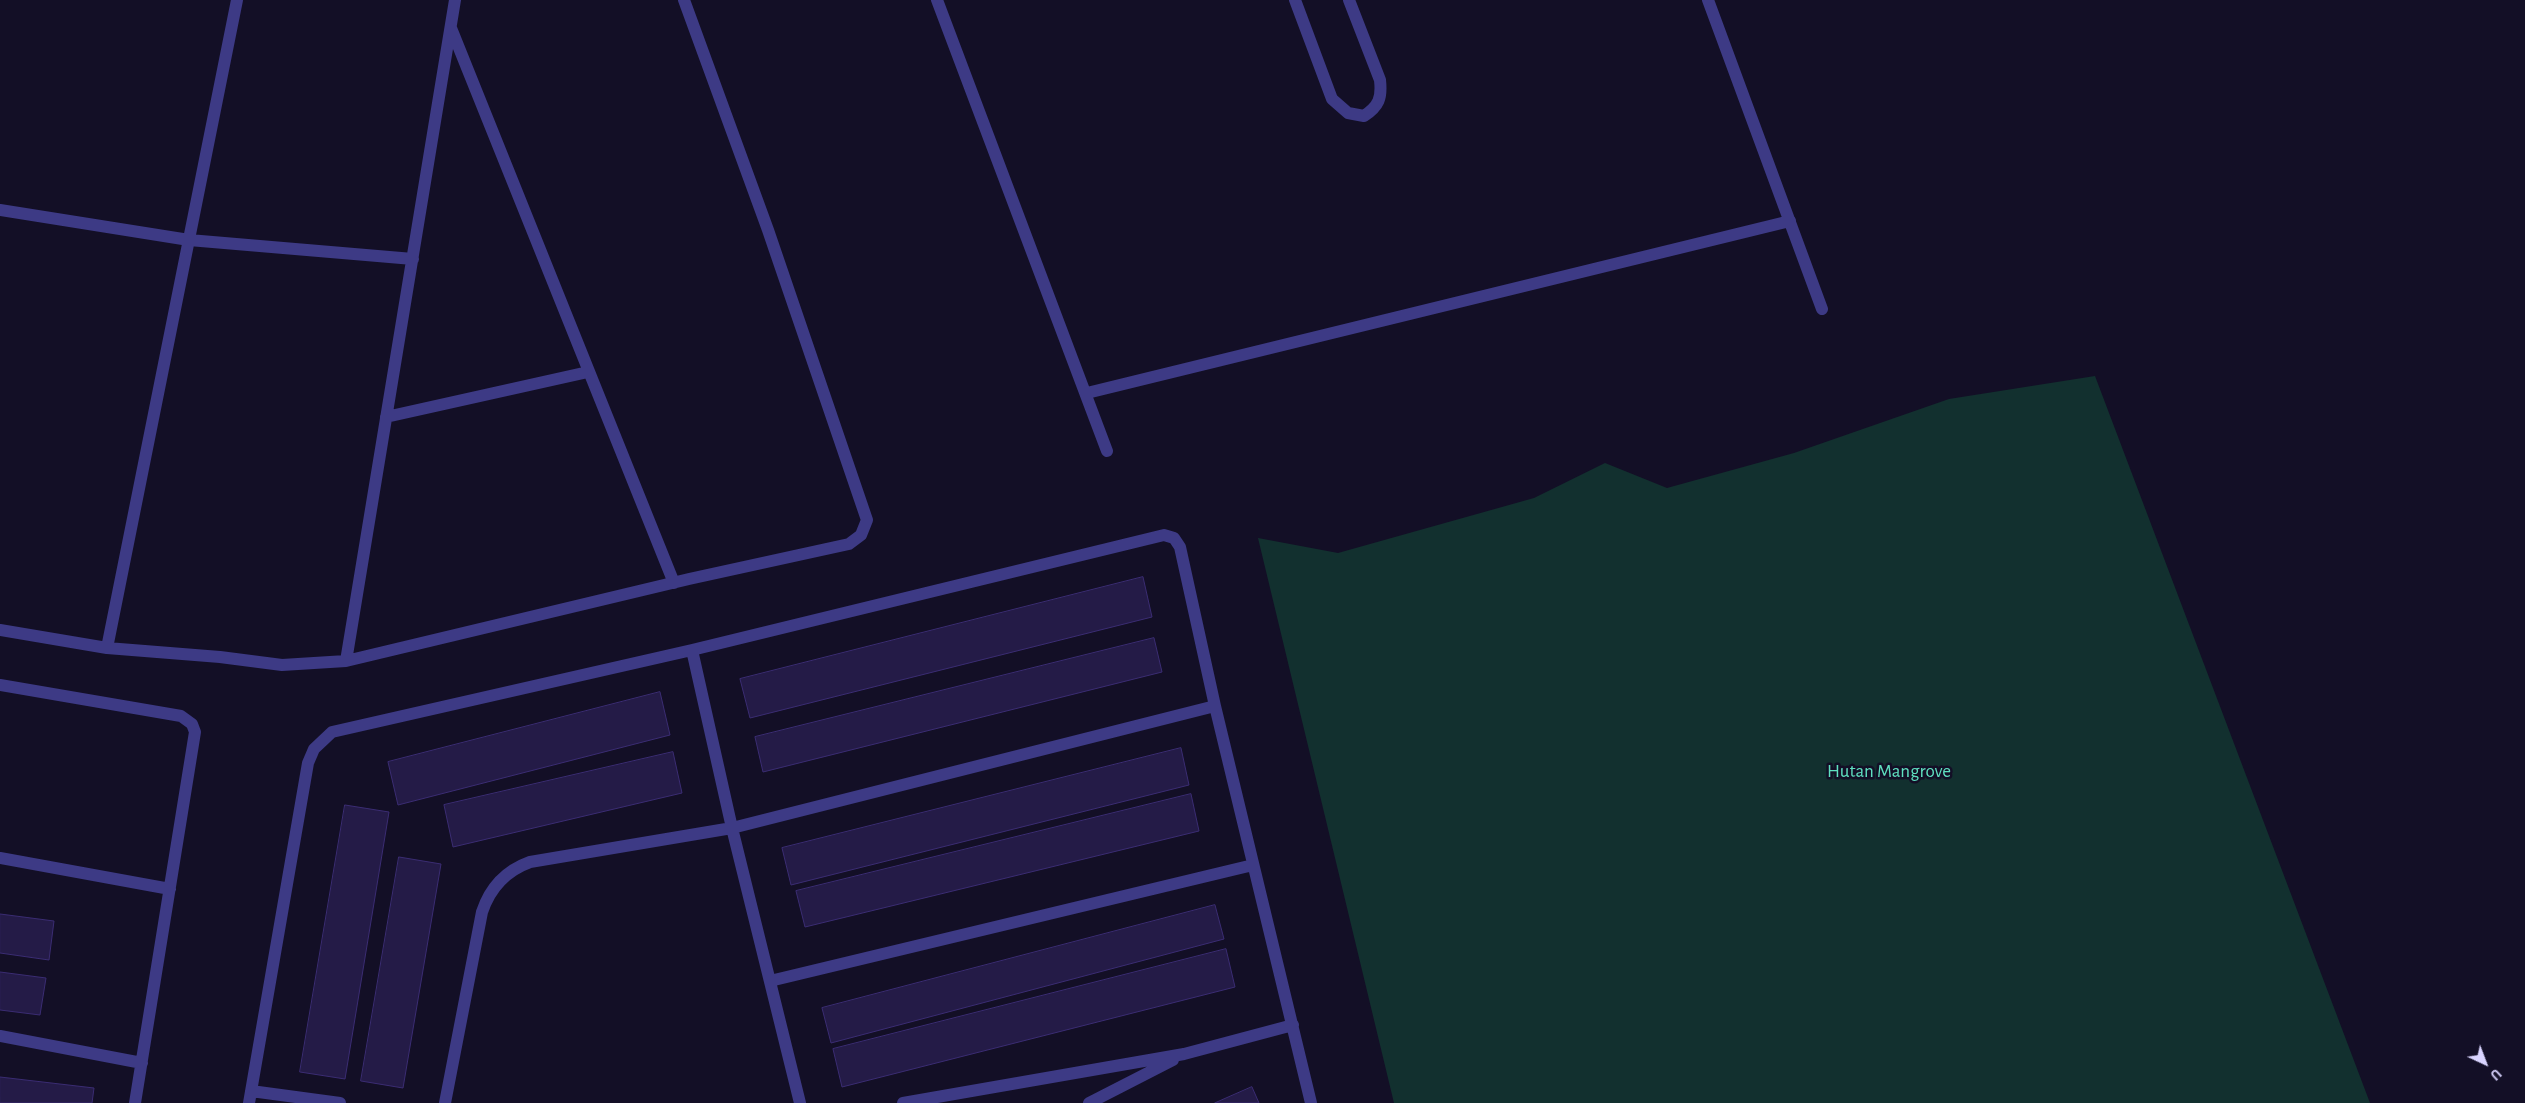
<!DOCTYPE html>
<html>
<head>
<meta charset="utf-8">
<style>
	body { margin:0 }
	#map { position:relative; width:2525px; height:1103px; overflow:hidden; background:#130f26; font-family:"Alegreya Sans",sans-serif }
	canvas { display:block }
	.north { position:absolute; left:2460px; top:1038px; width:50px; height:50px; -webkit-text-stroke:4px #130f26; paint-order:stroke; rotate:137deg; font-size:14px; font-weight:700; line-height:20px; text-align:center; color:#d9d4ff }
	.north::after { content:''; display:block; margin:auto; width:18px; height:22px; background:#d9d4ff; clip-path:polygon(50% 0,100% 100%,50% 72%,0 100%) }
</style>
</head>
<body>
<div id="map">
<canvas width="2525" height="1103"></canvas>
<div class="north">U</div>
</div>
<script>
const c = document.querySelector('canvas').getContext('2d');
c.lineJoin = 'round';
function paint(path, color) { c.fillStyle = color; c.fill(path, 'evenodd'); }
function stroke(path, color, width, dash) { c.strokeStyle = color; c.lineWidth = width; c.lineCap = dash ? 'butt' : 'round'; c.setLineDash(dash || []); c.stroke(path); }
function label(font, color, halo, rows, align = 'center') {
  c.font = font + ' "Alegreya Sans",sans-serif'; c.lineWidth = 5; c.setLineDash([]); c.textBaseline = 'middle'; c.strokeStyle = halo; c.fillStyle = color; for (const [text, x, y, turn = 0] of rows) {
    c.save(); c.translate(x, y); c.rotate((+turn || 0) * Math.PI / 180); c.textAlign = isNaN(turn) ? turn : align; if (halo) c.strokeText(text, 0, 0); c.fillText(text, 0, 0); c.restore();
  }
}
paint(new Path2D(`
	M 2095,376 L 2370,1103 L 1394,1103 L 1258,538 L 1338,553 L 1534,498 L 1605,463 L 1667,488 L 1794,453 L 1949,399 Z`), '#12302f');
const building = new Path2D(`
	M 1143,577 L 1152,617 L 750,718 L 740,679 Z
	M 1154,638 L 1162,672 L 763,772 L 755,737 Z
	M 660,692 L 670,735 L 398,805 L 388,762 Z
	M 1181,748 L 1189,785 L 791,885 L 782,848 Z
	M 673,752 L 682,793 L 453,847 L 444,805 Z
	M 1191,794 L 1199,831 L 805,927 L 796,891 Z
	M 345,805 L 389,812 L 345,1079 L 300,1072 Z
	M 399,857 L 441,864 L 403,1088 L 361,1081 Z
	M 1215,905 L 1224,939 L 831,1043 L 822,1008 Z
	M 0,914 L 54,921 L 49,960 L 0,953 Z
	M 1226,949 L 1235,987 L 842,1087 L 833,1049 Z
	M 0,972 L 46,978 L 40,1015 L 0,1010 Z
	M 0,1077 L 94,1088 L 92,1103 L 0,1103 Z
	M 1252,1087 L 1259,1103 L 1215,1103 Z`);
paint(building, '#241b47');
stroke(building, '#3b2d73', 1);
stroke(new Path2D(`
	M 937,0 L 1107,451
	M 1295,0 L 1332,99 L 1348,113 L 1364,116 C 1379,106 1382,98 1380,80 L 1349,0
	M 1708,0 L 1822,309
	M 451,28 L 674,583
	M 0,210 L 189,240 L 413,259
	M 1087,393 L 1790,221
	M 386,417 L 588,372
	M 0,630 L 107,648 L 220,657 L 282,665 L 346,661 L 689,579 L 849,544 L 861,535 L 867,520 L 768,230 L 684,0
	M 107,648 L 237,0
	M 692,650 L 732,828 L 800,1103
	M 346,661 L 455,0
	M 0,685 L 181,716 L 192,724 L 195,732 L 135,1103
	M 0,858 L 170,889
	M 770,981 L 1253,865
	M 0,1036 L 142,1063
	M 251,1091 L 340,1103
	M 249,1103 L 308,763 L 314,749 L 332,732 L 692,650 L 1164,535 L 1174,538 L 1180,547 L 1215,706 L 1311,1103
	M 445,1103 L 482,912 C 490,888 505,871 530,862 L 732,828 L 1215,706
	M 903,1103 L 1184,1054 L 1293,1025
	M 1089,1103 L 1173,1060`), '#3d3a85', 12);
label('19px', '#5fe0c0', '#130f26', [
	["Hutan Mangrove",1889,771]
]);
</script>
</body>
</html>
